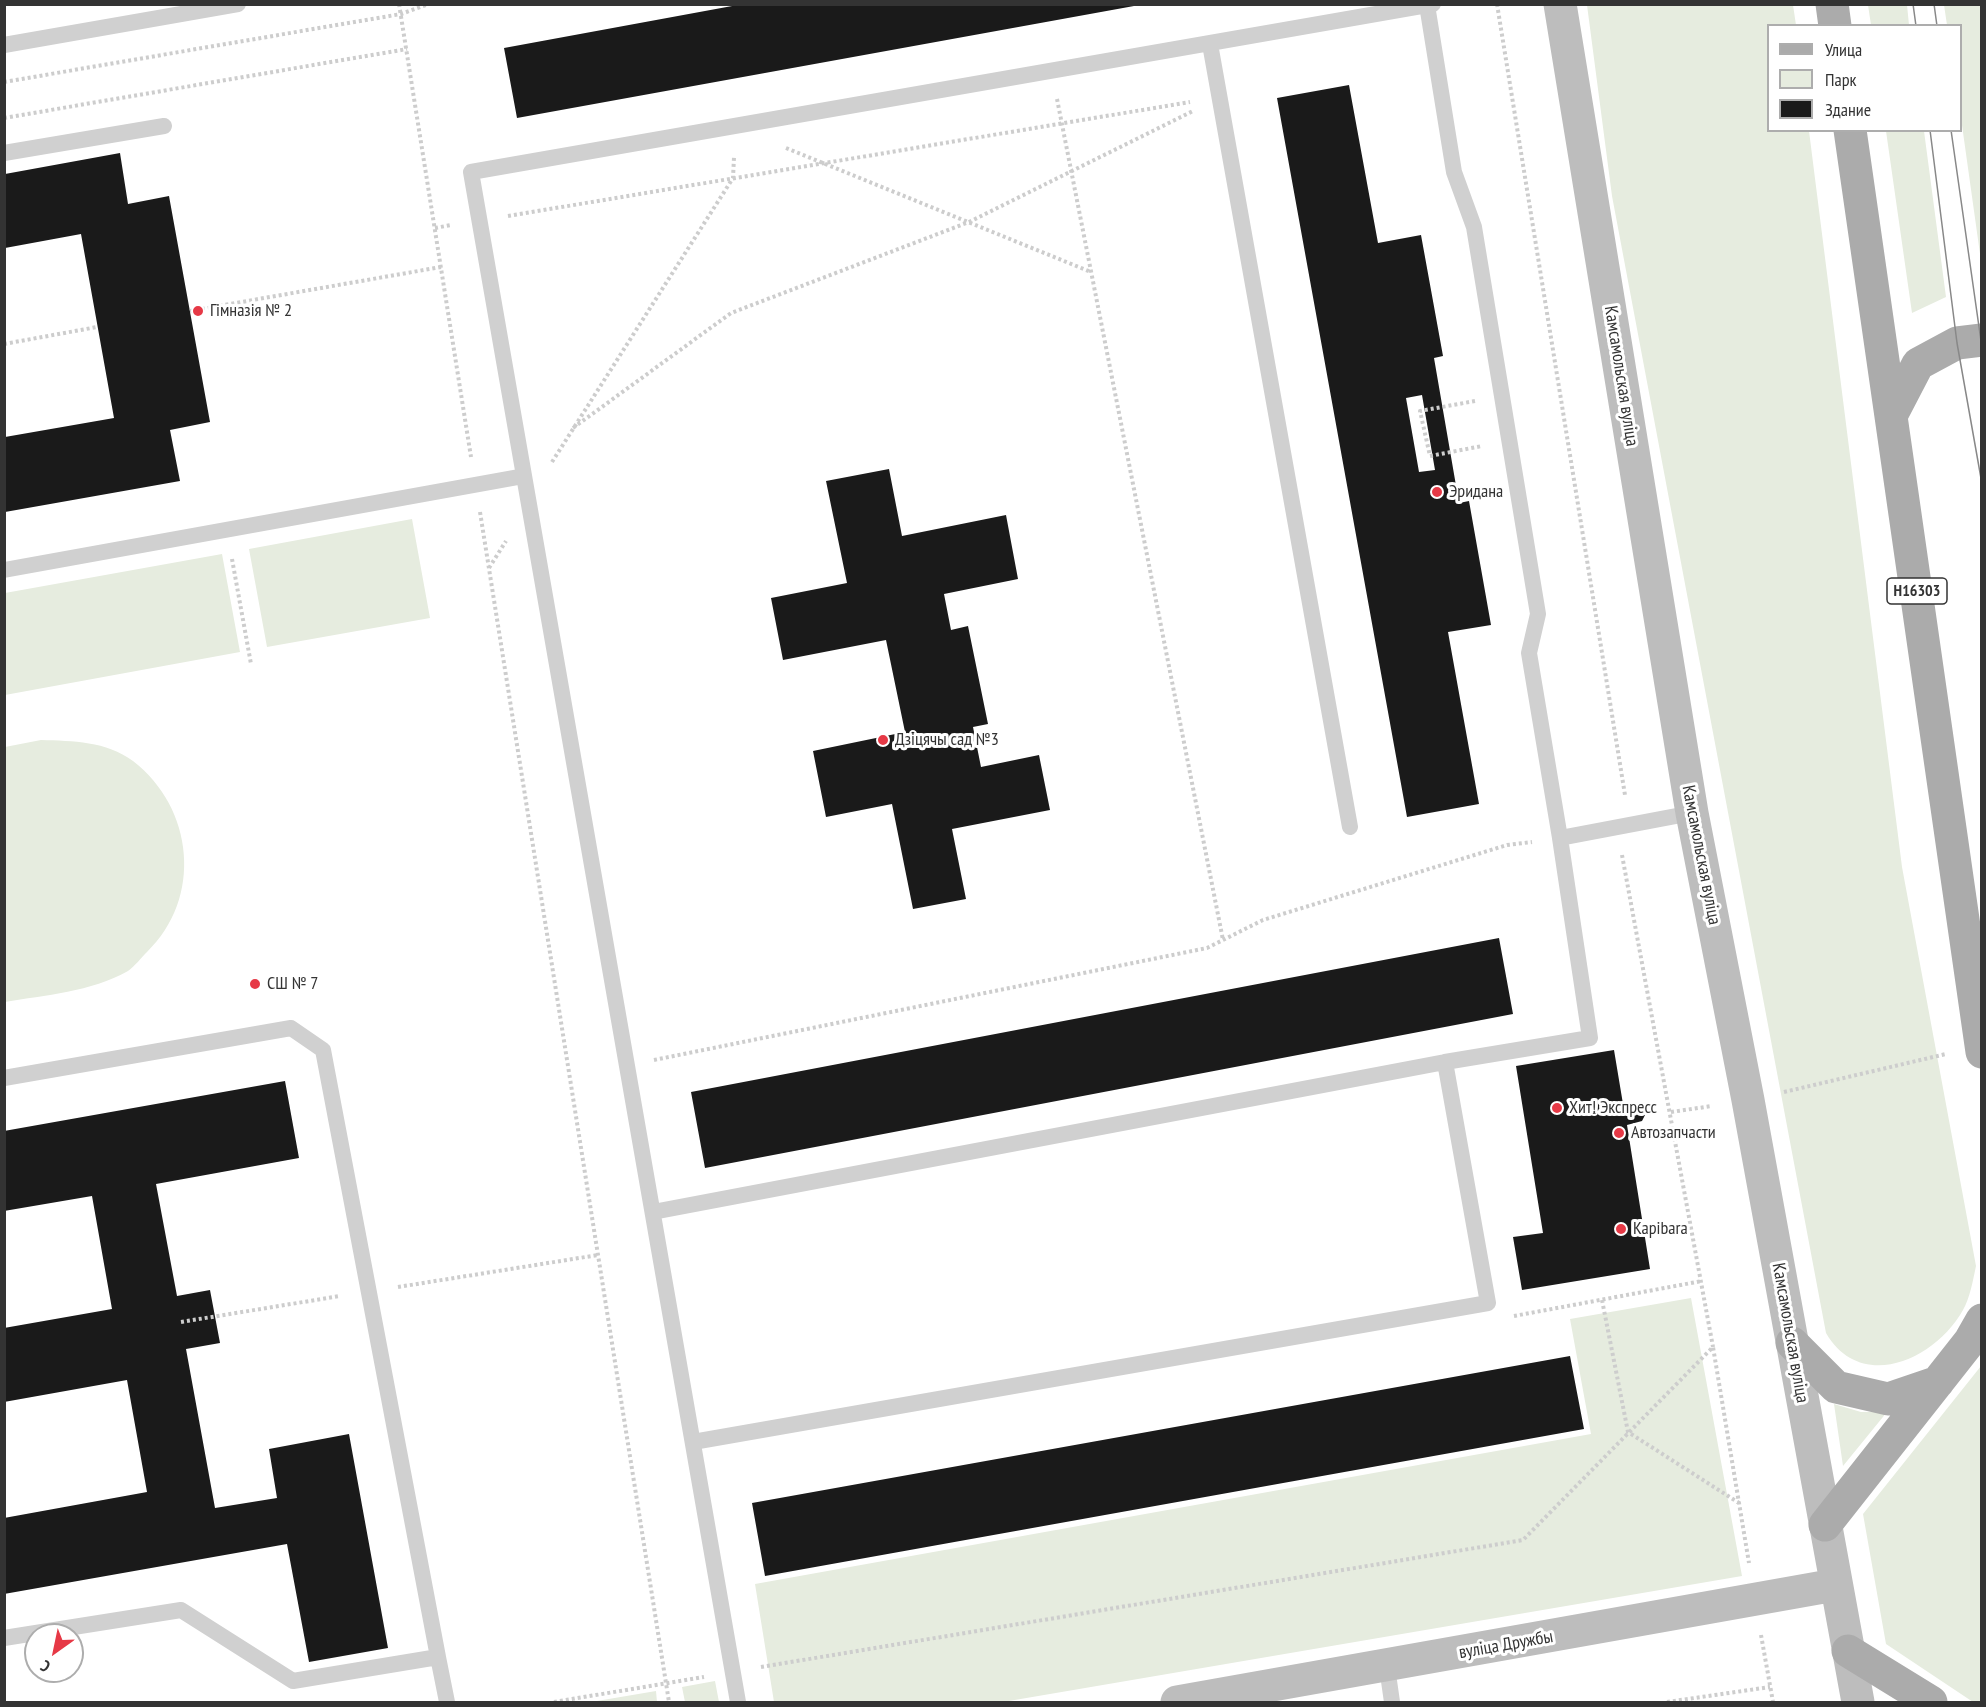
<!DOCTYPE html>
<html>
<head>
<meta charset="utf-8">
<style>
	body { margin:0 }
	#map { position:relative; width:1986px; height:1707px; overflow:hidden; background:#fff; font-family:"PT Sans Narrow",sans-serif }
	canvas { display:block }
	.frame { position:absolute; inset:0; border:6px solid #333; pointer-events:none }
	.legend { position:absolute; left:1767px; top:24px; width:195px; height:108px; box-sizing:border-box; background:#fff; border:2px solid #adadad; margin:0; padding:8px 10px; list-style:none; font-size:18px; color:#333 }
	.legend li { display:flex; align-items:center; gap:12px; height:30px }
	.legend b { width:30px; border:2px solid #adadad }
	.north { position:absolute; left:24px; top:1623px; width:60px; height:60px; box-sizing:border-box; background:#fff; border:2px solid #adadad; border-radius:50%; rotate:213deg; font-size:16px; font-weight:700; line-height:24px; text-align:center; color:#333 }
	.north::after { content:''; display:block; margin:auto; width:21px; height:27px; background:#e63946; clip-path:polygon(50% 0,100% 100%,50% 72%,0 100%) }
</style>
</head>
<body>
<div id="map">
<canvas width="1986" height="1707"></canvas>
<div class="frame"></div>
<ul class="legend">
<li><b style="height:8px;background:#ababab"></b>Улица</li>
<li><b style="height:16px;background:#e6ecdf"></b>Парк</li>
<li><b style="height:16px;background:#1a1a1a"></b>Здание</li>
</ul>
<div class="north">С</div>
</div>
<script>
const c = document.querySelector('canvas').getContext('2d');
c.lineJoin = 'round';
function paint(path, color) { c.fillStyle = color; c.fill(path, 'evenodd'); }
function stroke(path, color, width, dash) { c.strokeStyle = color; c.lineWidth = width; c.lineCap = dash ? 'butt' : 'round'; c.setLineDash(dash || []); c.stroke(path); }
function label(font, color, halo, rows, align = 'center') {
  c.font = font + ' "PT Sans Narrow",sans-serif'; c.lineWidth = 6; c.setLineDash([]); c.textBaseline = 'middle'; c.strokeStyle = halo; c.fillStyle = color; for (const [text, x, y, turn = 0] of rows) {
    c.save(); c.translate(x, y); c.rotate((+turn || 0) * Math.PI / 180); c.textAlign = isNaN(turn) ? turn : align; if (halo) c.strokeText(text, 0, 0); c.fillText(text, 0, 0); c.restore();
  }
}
paint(new Path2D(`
	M 1587,5 L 1793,5 L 1796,25 L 1768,26 L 1768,130 L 1809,131 L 1902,867 L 1976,1266 C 1973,1280 1970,1298 1963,1310 C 1935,1360 1861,1393 1826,1333 L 1612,196 Z
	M 1868,5 L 1907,5 L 1909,25 L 1871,25 Z
	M 1944,5 L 1981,5 L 1981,261 L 1961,118 L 1960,26 L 1947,25 Z
	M 1886,131 L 1924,131 L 1946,297 L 1912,313 Z
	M 412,519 L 430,618 L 267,647 L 249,549 Z
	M 222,554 L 240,652 L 5,695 L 5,593 Z
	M 41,740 C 73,741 106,741 133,761 C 194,808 203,898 147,952 C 141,958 135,966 128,971 C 91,992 45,995 5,1002 L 5,747 Z
	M 1691,1298 L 1742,1576 L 1003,1702 L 774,1702 L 755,1584 L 1591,1434 L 1570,1319 Z
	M 1981,1366 L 1982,1702 L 1973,1702 L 1886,1644 L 1863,1514 Z
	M 1834,1404 L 1861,1412 L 1887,1412 L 1843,1466 Z
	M 715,1681 L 719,1702 L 685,1702 L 682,1687 Z
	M 656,1691 L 657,1702 L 591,1702 Z`), '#e6ecdf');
paint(new Path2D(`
	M 743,4 L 1134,4 L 1134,6 L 517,118 L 504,48 Z
	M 1349,85 L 1378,243 L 1421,235 L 1443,356 L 1434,358 L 1459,503 L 1469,501 L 1491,625 L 1448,632 L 1479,804 L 1407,817 L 1277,98 ZM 1422,395 L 1435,470 L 1419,472 L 1406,398 Z
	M 120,153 L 128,204 L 169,196 L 210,422 L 170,430 L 180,481 L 5,512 L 5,437 L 114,418 L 81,234 L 5,248 L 5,174 Z
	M 889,469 L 902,536 L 1006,515 L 1018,579 L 944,594 L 951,630 L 968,626 L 988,724 L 973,727 L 981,767 L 1039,755 L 1050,810 L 952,829 L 966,899 L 913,909 L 892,804 L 826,817 L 813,751 L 905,732 L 886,640 L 783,660 L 771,598 L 847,583 L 826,481 Z
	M 1499,938 L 1513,1014 L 705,1168 L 691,1092 Z
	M 1614,1050 L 1623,1104 L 1639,1103 L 1645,1115 L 1642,1121 L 1627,1125 L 1650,1269 L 1522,1290 L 1513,1237 L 1543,1233 L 1516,1066 Z
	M 285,1081 L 299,1158 L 156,1184 L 177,1296 L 210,1290 L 220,1343 L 186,1349 L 215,1508 L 277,1498 L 269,1449 L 349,1434 L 388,1648 L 309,1662 L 287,1544 L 4,1594 L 4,1518 L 147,1492 L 127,1380 L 4,1402 L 4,1328 L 112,1309 L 92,1196 L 4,1211 L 4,1131 Z
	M 1570,1356 L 1584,1429 L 765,1576 L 752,1503 Z`), '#1a1a1a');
stroke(new Path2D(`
	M 399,4 L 471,457
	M 1497,4 L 1625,795
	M 4,82 L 401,14 L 429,4
	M 1057,99 L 1223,940
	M 4,118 L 407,49
	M 786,148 L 1091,272
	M 508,216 L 1190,102
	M 435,228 L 451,225
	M 190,311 L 441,267
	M 4,344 L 97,327
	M 1475,401 L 1420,411 L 1430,456 L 1482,446
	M 573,428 L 731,313 L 969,222 L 1193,111
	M 552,462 L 733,178 L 734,157
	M 480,512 L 669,1702
	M 232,559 L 251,664
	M 489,568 L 506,541
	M 1622,855 L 1713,1347
	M 654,1060 L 1207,948 L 1263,920 L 1507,845 L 1532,842
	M 1784,1092 L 1946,1054
	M 1671,1112 L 1712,1106
	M 398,1287 L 598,1255
	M 1602,1300 L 1628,1432 L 1739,1503
	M 1514,1316 L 1702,1281
	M 181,1322 L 340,1296
	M 1761,1635 L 1773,1702
	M 761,1667 L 1523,1540 L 1713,1347 L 1749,1563
	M 554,1702 L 704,1677
	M 1667,1702 L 1770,1687`), '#cdcdcd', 4, [3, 3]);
stroke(new Path2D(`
	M 1427,5 L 1454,172 L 1474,227 L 1538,614 L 1529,653 L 1560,838
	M 1210,44 L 1350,827
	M 4,45 L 238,4
	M 4,153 L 164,126
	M 4,570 L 524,476
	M 4,1078 L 291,1028 L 323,1050 L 438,1657
	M 653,1212 L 1445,1062 L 1590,1038 L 1560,838 L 1692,813
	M 693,1442 L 1488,1303 L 1445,1062
	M 4,1638 L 181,1610 L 293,1681 L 438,1657 L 447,1702
	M 1387,1667 L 1392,1702
	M 738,1702 L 471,172 L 1433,4`), '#d0d0d0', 16);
stroke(new Path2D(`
	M 1560,4 L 1692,813 L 1748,1100 L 1858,1702
	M 1177,1702 L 1835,1585`), '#bdbdbd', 33);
stroke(new Path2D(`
	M 1832,4 L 1835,26
	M 1850,130 L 1982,1052
	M 1892,414 L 1918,364 L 1957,343 L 1982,340
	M 1792,1343 L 1836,1387 L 1888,1399 L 1938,1382
	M 1825,1525 L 1970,1341 L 1982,1320
	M 1848,1651 L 1931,1702`), '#ababab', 33);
stroke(new Path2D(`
	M 1913,4 L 1916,26
	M 1934,4 L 1937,26
	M 1930,130 L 1957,343 L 1982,484
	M 1951,130 L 1982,348`), '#888', 1.5);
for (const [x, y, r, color] of [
	[198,311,6,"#e63946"],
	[1437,492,6,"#e63946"],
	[883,740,6,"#e63946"],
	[255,984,6,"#e63946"],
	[1557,1108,6,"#e63946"],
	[1619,1133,6,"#e63946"],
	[1621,1229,6,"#e63946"]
]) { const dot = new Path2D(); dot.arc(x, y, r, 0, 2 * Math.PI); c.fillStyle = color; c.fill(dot); stroke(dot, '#fff', 2); }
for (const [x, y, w] of [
	[1917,591,60]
]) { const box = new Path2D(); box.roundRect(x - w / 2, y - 13, w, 26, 4.5); c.fillStyle = '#fff'; c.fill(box); stroke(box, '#333', 1.5); }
label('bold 16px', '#333', null, [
	["Н16303",1917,591]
]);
label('18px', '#333', '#fff', [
	["Гімназія № 2",210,311],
	["Эридана",1449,492],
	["Дзіцячы сад №3",895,740],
	["СШ № 7",267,984],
	["Хит! Экспресс",1569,1108],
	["Автозапчасти",1631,1133],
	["Kapibara",1633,1229]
], 'left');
label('18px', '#333', '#fff', [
	["Камсамольская вуліца",1621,376,81],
	["Камсамольская вуліца",1701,855,79],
	["Камсамольская вуліца",1790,1333,80],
	["вуліца Дружбы",1506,1645,-10]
]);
</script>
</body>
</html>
